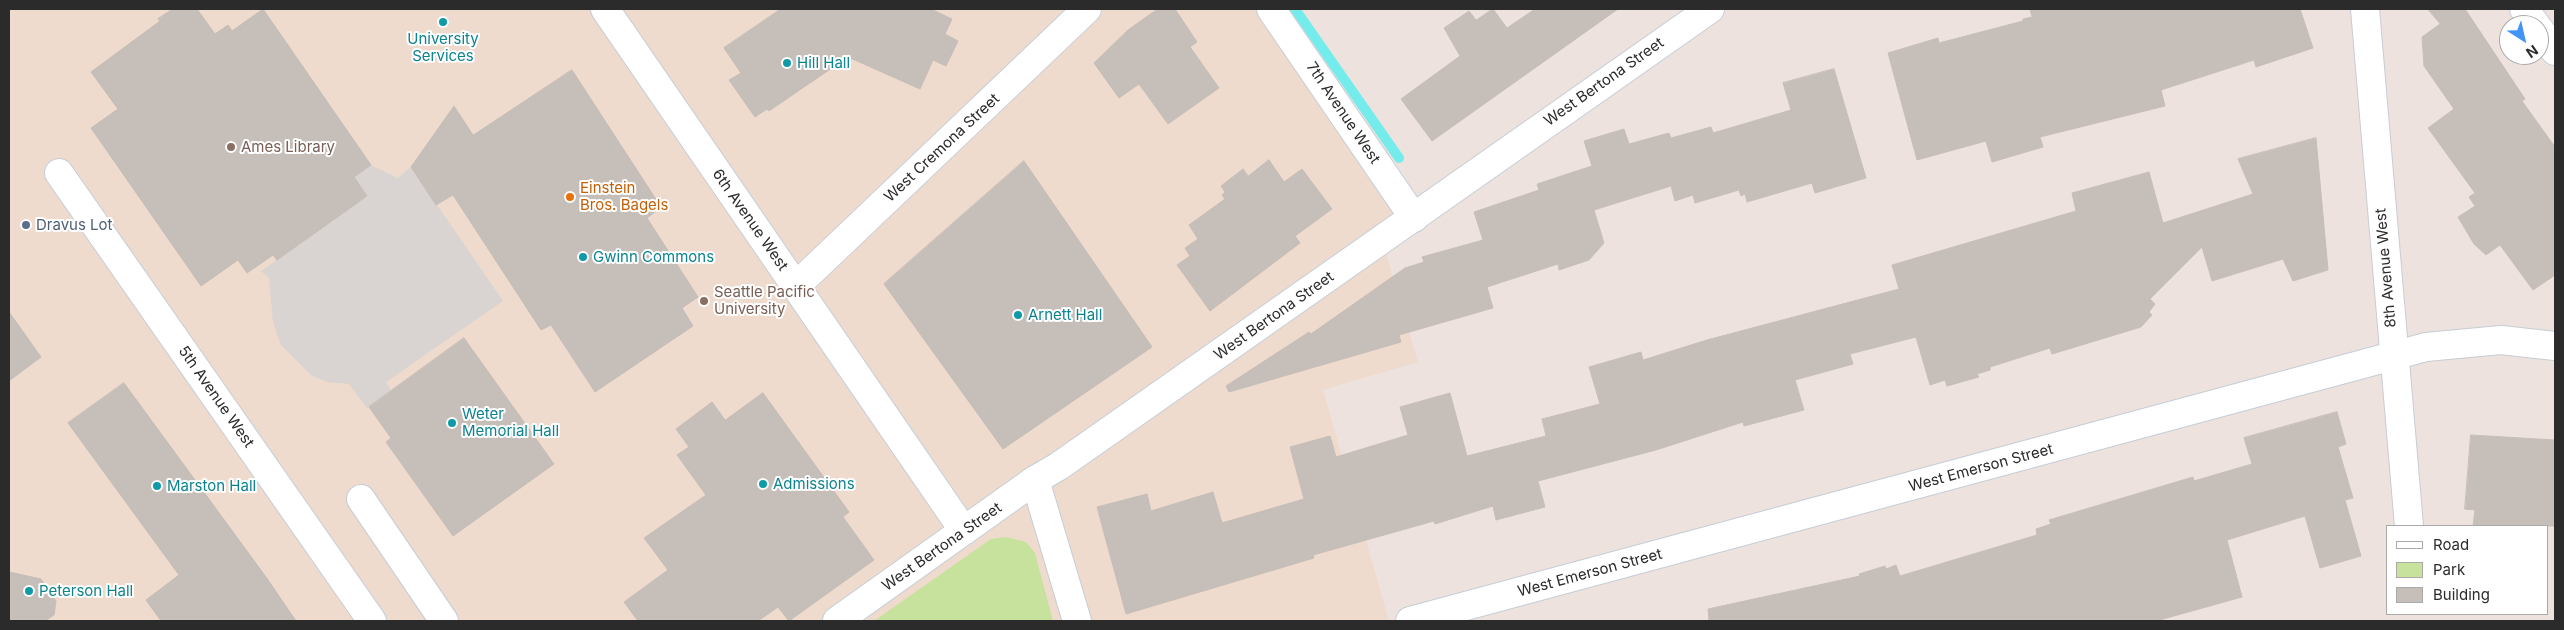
<!DOCTYPE html>
<html>
<head>
<meta charset="utf-8">
<style>
	body { margin:0 }
	#map { position:relative; width:2564px; height:630px; overflow:hidden; background:#ede2de; font-family:Inter,sans-serif }
	canvas { display:block }
	.frame { position:absolute; inset:0; border:10px solid #2b2b2b; pointer-events:none }
	.legend { position:absolute; left:2386px; top:525px; width:162px; height:90px; box-sizing:border-box; background:#fff; border:1px solid #aaa; margin:0; padding:6px 9px; list-style:none; font-size:15px; color:#2b2b2b }
	.legend li { display:flex; align-items:center; gap:10px; height:25px }
	.legend b { width:25px; border:1px solid #aaa }
	.north { position:absolute; left:2499px; top:15px; width:50px; height:50px; box-sizing:border-box; background:#fff; border:1px solid #aaa; border-radius:50%; rotate:145deg; font-size:14px; font-weight:700; line-height:20px; text-align:center; color:#2b2b2b }
	.north::after { content:''; display:block; margin:auto; width:18px; height:22px; background:#4295f6; clip-path:polygon(50% 0,100% 100%,50% 72%,0 100%) }
</style>
</head>
<body>
<div id="map">
<canvas width="2564" height="630"></canvas>
<div class="frame"></div>
<ul class="legend">
<li><b style="height:6px;background:#fff"></b>Road</li>
<li><b style="height:14px;background:#c7e29c"></b>Park</li>
<li><b style="height:14px;background:#c5beb9"></b>Building</li>
</ul>
<div class="north">N</div>
</div>
<script>
const c = document.querySelector('canvas').getContext('2d');
c.lineJoin = 'round';
function paint(path, color) { c.fillStyle = color; c.fill(path, 'evenodd'); }
function stroke(path, color, width, dash) { c.strokeStyle = color; c.lineWidth = width; c.lineCap = dash ? 'butt' : 'round'; c.setLineDash(dash || []); c.stroke(path); }
function label(font, color, halo, rows, align = 'center') {
  c.font = font + ' Inter,sans-serif'; c.lineWidth = 4; c.setLineDash([]); c.textBaseline = 'middle'; c.strokeStyle = halo; c.fillStyle = color; for (const [text, x, y, turn = 0] of rows) {
    c.save(); c.translate(x, y); c.rotate((+turn || 0) * Math.PI / 180); c.textAlign = isNaN(turn) ? turn : align; if (halo) c.strokeText(text, 0, 0); c.fillText(text, 0, 0); c.restore();
  }
}
paint(new Path2D(`
	M 9,9 L 1271,9 L 1414,218 L 1382,240 L 1418,362 L 1323,390 L 1389,621 L 9,621 Z`), '#eedbce');
paint(new Path2D(`
	M 1006,537 L 1026,542 L 1035,553 L 1053,621 L 874,621 L 991,539 Z`), '#c7e29c');
paint(new Path2D(`
	M 371,165 L 398,178 L 411,167 L 503,301 L 386,382 L 391,390 L 367,408 L 349,384 L 327,382 L 311,375 L 281,345 L 273,322 L 269,278 L 261,271 L 367,196 L 354,177 Z`), '#d9d4d1');
stroke(new Path2D(`
	M 1295,9 L 1399,158`), '#74eceb', 10);
const building = new Path2D(`
	M 173,9 L 197,9 L 215,34 L 228,25 L 232,31 L 263,9 L 371,165 L 354,177 L 367,196 L 277,260 L 273,255 L 247,273 L 238,260 L 201,286 L 91,128 L 118,109 L 91,72 L 160,21 L 158,19 Z
	M 781,9 L 931,9 L 952,19 L 945,34 L 958,41 L 946,66 L 933,60 L 920,89 L 848,57 L 769,111 L 767,109 L 755,117 L 729,80 L 741,73 L 724,48 Z
	M 1158,9 L 1175,9 L 1197,42 L 1190,47 L 1219,88 L 1168,124 L 1139,84 L 1119,98 L 1094,63 L 1128,30 Z
	M 1493,9 L 1507,28 L 1535,9 L 1618,9 L 1432,141 L 1401,99 L 1460,56 L 1444,28 L 1469,11 L 1476,20 Z
	M 2030,9 L 2300,9 L 2313,48 L 2256,67 L 2254,60 L 2161,90 L 2165,106 L 2040,137 L 2043,147 L 1992,162 L 1986,141 L 1917,160 L 1888,53 L 1938,38 L 1939,43 L 2023,21 L 2023,19 L 2032,17 Z
	M 2428,9 L 2465,9 L 2525,99 L 2522,101 L 2555,147 L 2555,275 L 2533,290 L 2500,245 L 2486,255 L 2474,244 L 2458,217 L 2475,206 L 2469,197 L 2475,193 L 2428,128 L 2454,109 L 2424,66 L 2422,37 L 2440,24 Z
	M 1834,69 L 1866,178 L 1815,193 L 1812,183 L 1747,202 L 1745,194 L 1741,196 L 1739,190 L 1695,203 L 1693,195 L 1675,201 L 1671,186 L 1594,210 L 1604,243 L 1589,260 L 1559,270 L 1558,264 L 1487,287 L 1493,308 L 1399,335 L 1401,342 L 1229,392 L 1226,386 L 1309,332 L 1311,334 L 1405,268 L 1424,262 L 1422,257 L 1483,240 L 1474,212 L 1539,190 L 1537,184 L 1592,166 L 1584,141 L 1624,129 L 1629,144 L 1669,133 L 1671,138 L 1711,127 L 1713,133 L 1791,110 L 1783,83 Z
	M 572,70 L 661,207 L 647,218 L 698,297 L 682,308 L 693,326 L 595,392 L 551,325 L 541,330 L 453,195 L 436,205 L 411,167 L 454,106 L 473,135 Z
	M 2316,138 L 2328,270 L 2293,281 L 2283,259 L 2212,281 L 2202,247 L 2150,299 L 2155,304 L 2149,312 L 2152,315 L 2141,327 L 2052,354 L 2050,348 L 1990,367 L 1990,370 L 1977,374 L 1979,377 L 1947,386 L 1945,380 L 1930,385 L 1916,337 L 1850,354 L 1853,364 L 1795,380 L 1804,410 L 1744,426 L 1743,422 L 1656,450 L 1538,481 L 1545,507 L 1496,520 L 1493,506 L 1435,524 L 1434,521 L 1313,555 L 1314,558 L 1126,614 L 1097,507 L 1147,494 L 1151,511 L 1213,492 L 1222,523 L 1304,499 L 1290,447 L 1330,436 L 1336,457 L 1408,435 L 1400,407 L 1450,393 L 1467,456 L 1546,436 L 1542,419 L 1600,404 L 1589,367 L 1641,352 L 1643,360 L 1707,340 L 1899,289 L 1892,265 L 2076,211 L 2072,193 L 2149,172 L 2163,223 L 2253,194 L 2238,159 Z
	M 1269,160 L 1284,182 L 1302,169 L 1332,209 L 1295,236 L 1300,243 L 1210,311 L 1177,265 L 1190,256 L 1185,248 L 1198,239 L 1189,225 L 1225,199 L 1222,195 L 1225,192 L 1221,186 L 1243,169 L 1248,176 Z
	M 1024,161 L 1152,347 L 1003,449 L 884,284 Z
	M 9,312 L 41,357 L 9,381 Z
	M 464,338 L 554,464 L 453,536 L 386,442 L 391,438 L 369,407 Z
	M 124,383 L 266,577 L 296,621 L 161,621 L 146,600 L 179,575 L 68,423 Z
	M 763,393 L 849,512 L 843,517 L 874,560 L 789,621 L 778,607 L 758,621 L 638,621 L 624,602 L 668,570 L 644,538 L 706,495 L 677,455 L 689,447 L 676,429 L 712,402 L 725,420 Z
	M 2337,412 L 2346,444 L 2338,447 L 2353,498 L 2345,500 L 2361,556 L 2320,568 L 2305,516 L 2227,540 L 2242,597 L 2156,621 L 1709,621 L 1708,609 L 1860,576 L 1859,574 L 1885,566 L 1886,569 L 1896,565 L 1900,576 L 2037,535 L 2036,529 L 2051,524 L 2049,520 L 2193,477 L 2194,481 L 2252,464 L 2244,438 Z
	M 2471,435 L 2555,440 L 2555,526 L 2473,526 L 2475,510 L 2465,509 Z
	M 9,572 L 41,579 L 56,601 L 54,615 L 45,621 L 9,621 Z`);
paint(building, '#c5beb9');
stroke(building, '#c8beb8', 1);
const minor = new Path2D(`
	M 605,9 L 964,531
	M 1271,9 L 1414,218
	M 2365,9 L 2409,526
	M 2524,9 L 2536,25
	M 2539,29 L 2555,51
	M 59,173 L 372,621
	M 796,286 L 1087,9
	M 1035,480 L 1077,621
	M 361,499 L 444,621
	M 837,621 L 1035,480 L 1059,466 L 1710,9
	M 1410,621 L 2426,347 L 2501,340 L 2555,346`);
stroke(minor, '#c6cdd5', 30);
stroke(minor, '#fff', 28);
for (const [x, y, r, color] of [
	[443,22,5,"#0f9aa8"],
	[787,63,5,"#0f9aa8"],
	[231,147,5,"#8d6e63"],
	[570,197,5,"#e8710a"],
	[26,225,5,"#5c6f8a"],
	[583,257,5,"#0f9aa8"],
	[704,301,5,"#8d6e63"],
	[1018,315,5,"#0f9aa8"],
	[452,423,5,"#0f9aa8"],
	[763,484,5,"#0f9aa8"],
	[157,486,5,"#0f9aa8"],
	[29,591,5,"#0f9aa8"]
]) { const dot = new Path2D(); dot.arc(x, y, r, 0, 2 * Math.PI); c.fillStyle = color; c.fill(dot); stroke(dot, '#fff', 2); }
label('15px', '#0d838f', '#fff', [
	["University",443,39,"center"],
	["Services",443,56,"center"],
	["Hill Hall",797,63],
	["Gwinn Commons",593,257],
	["Arnett Hall",1028,315],
	["Weter",462,414],
	["Memorial Hall",462,431],
	["Admissions",773,484],
	["Marston Hall",167,486],
	["Peterson Hall",39,591]
], 'left');
label('15px', '#2b2b2b', '#fff', [
	["West Bertona Street",1604,82,-35],
	["7th Avenue West",1343,113,56],
	["West Cremona Street",942,148,-43],
	["6th Avenue West",750,220,55],
	["8th Avenue West",2386,268,-95],
	["West Bertona Street",1274,316,-35],
	["5th Avenue West",216,397,55],
	["West Emerson Street",1981,468,-15],
	["West Bertona Street",942,547,-35],
	["West Emerson Street",1590,573,-15]
]);
label('15px', '#785e54', '#fff', [
	["Ames Library",241,147],
	["Seattle Pacific",714,292],
	["University",714,309]
], 'left');
label('15px', '#c56008', '#fff', [
	["Einstein",580,188],
	["Bros. Bagels",580,205]
], 'left');
label('15px', '#4e5e75', '#fff', [
	["Dravus Lot",36,225]
], 'left');
</script>
</body>
</html>
